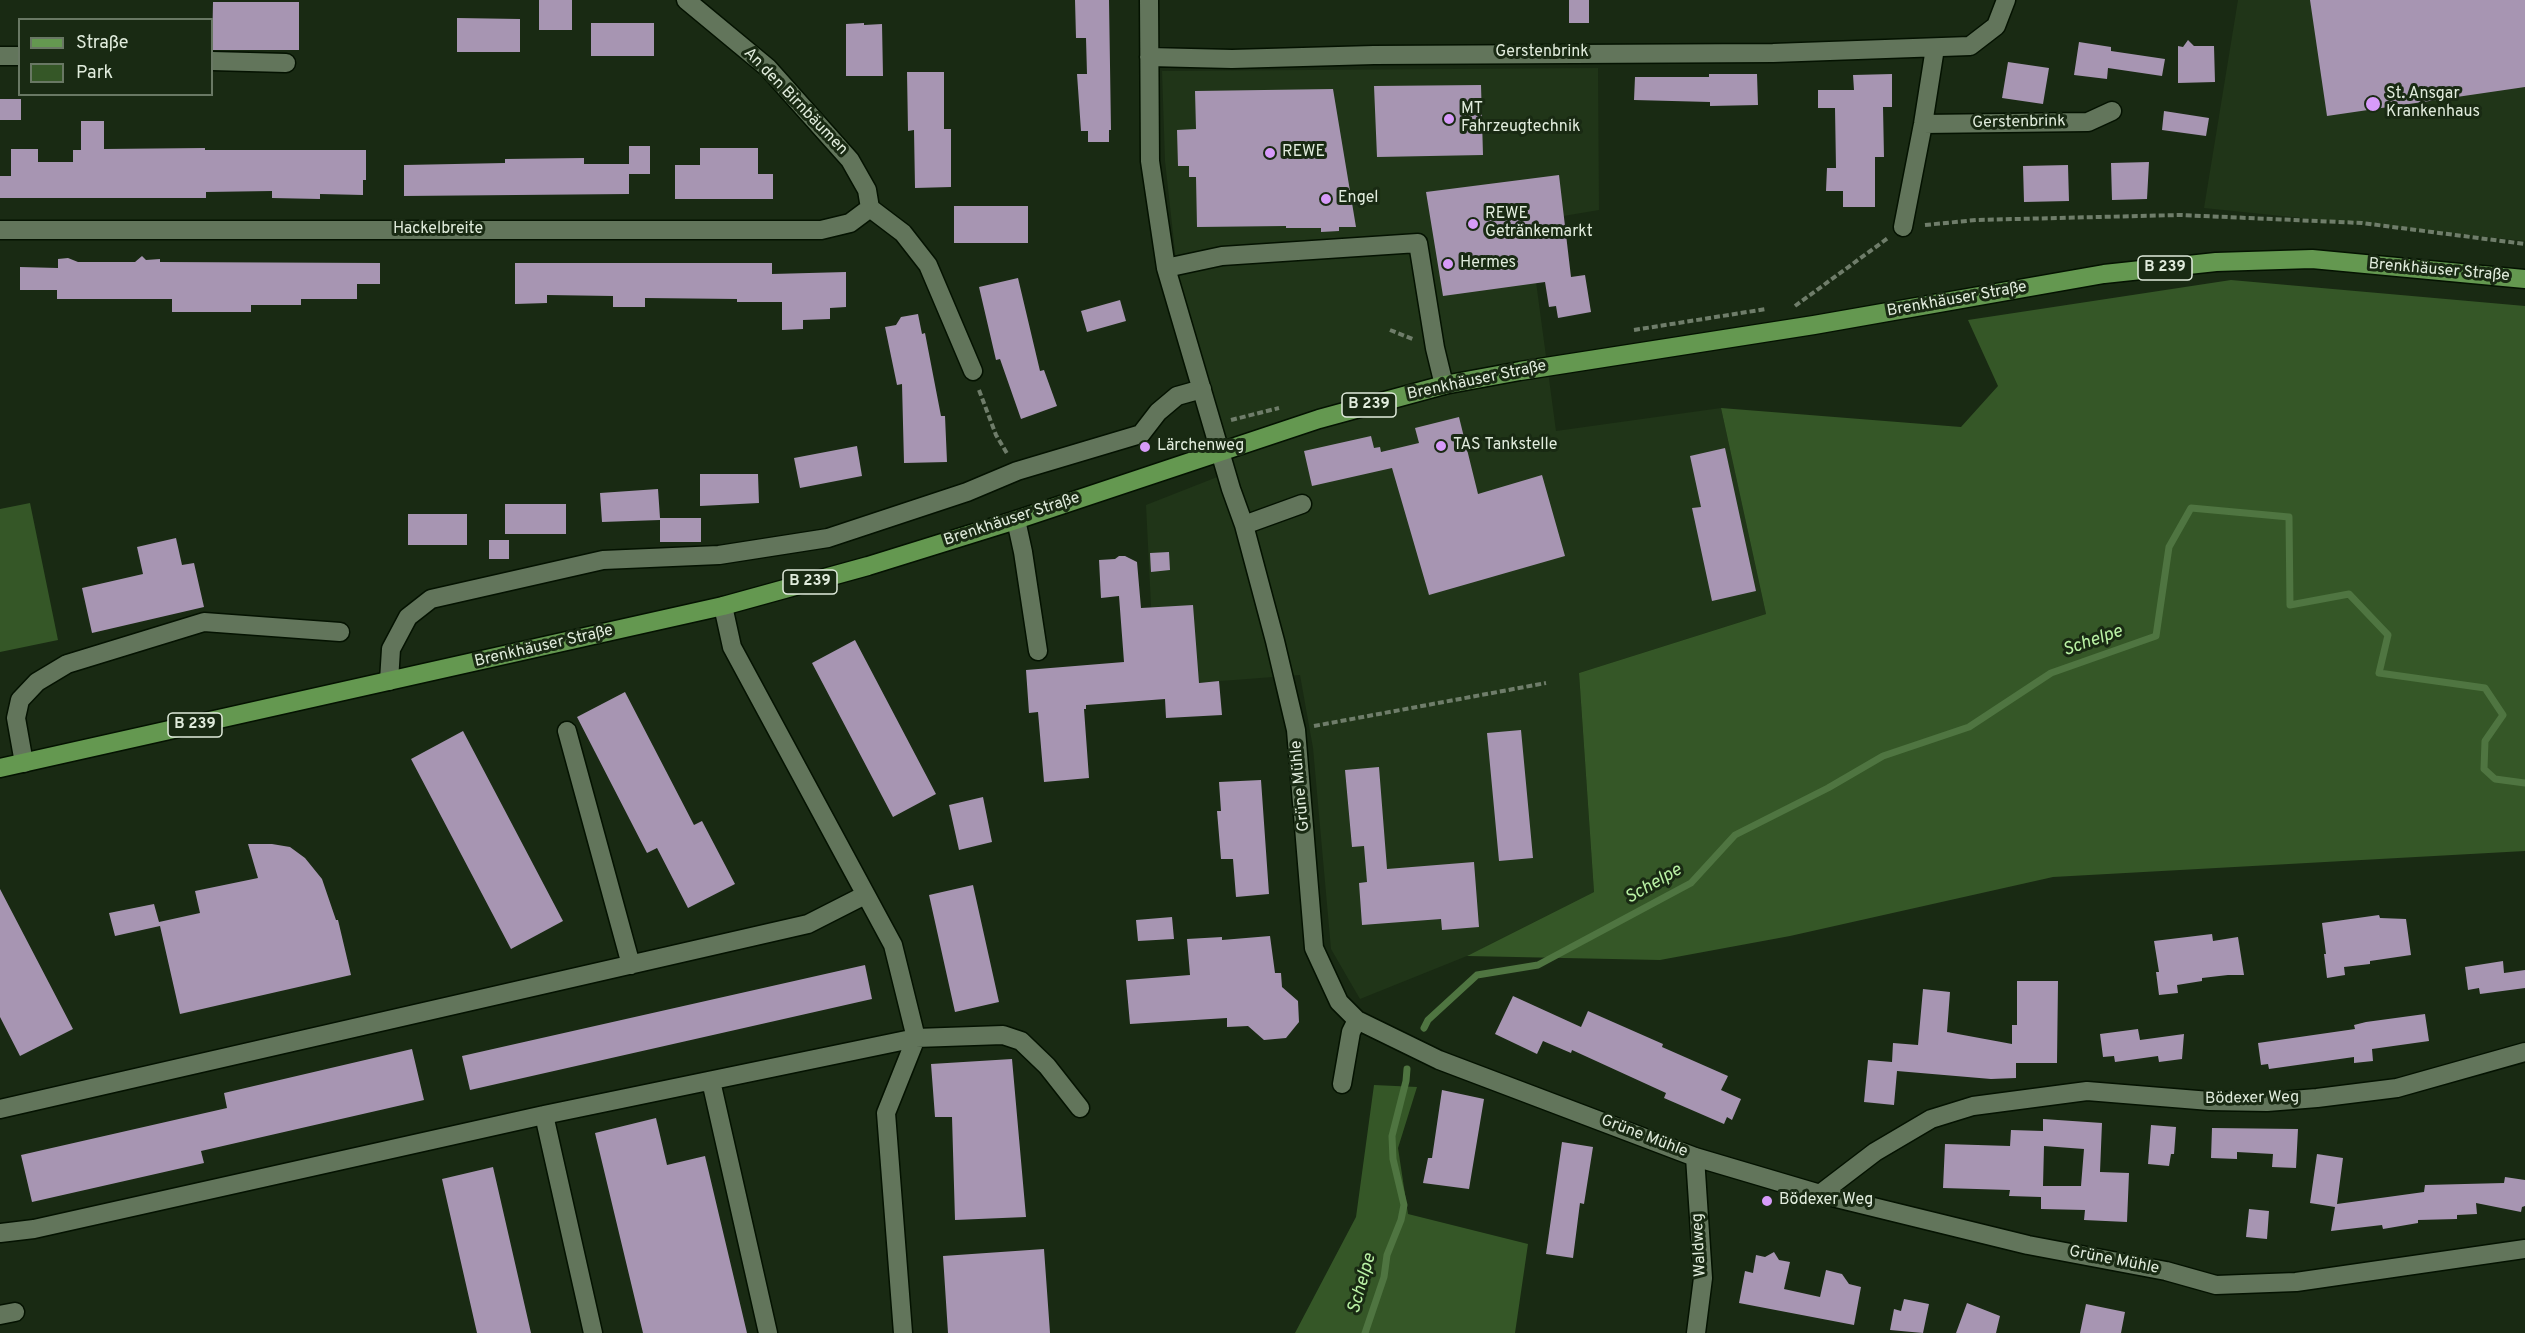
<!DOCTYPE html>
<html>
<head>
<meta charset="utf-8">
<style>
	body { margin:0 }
	#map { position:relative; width:2525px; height:1333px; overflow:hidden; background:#192a13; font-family:Overpass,sans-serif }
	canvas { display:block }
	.legend { position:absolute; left:18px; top:18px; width:195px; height:78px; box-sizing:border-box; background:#192a13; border:2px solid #697864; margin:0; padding:8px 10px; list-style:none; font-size:18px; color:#e1ecdd }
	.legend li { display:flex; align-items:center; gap:12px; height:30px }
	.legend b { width:30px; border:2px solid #697864 }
</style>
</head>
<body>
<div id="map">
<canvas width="2525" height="1333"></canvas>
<ul class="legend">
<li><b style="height:8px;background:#649850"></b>Straße</li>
<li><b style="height:16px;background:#355727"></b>Park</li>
</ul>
</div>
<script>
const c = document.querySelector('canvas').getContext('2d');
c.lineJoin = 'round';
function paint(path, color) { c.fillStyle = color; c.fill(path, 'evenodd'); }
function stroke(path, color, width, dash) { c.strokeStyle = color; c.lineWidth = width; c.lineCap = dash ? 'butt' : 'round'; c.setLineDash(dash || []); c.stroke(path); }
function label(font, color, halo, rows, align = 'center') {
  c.font = font + ' Overpass,sans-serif'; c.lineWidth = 6; c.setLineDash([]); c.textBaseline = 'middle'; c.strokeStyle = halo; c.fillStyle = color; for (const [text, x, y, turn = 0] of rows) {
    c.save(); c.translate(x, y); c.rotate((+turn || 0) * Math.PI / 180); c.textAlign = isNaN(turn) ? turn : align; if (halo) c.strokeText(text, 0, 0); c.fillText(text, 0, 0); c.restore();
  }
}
paint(new Path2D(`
	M 2238,0 L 2525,0 L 2525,241 L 2204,208 Z
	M 1598,68 L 1599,210 L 1528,222 L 1556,431 L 1721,408 L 1766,614 L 1579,673 L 1594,892 L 1467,956 L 1360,999 L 1331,949 L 1313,748 L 1300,675 L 1155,686 L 1146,505 L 1235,470 L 1177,270 L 1165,161 L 1162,71 Z`), '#203518');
paint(new Path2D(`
	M 2231,280 L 2525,306 L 2525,851 L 2053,877 L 1790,936 L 1660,960 L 1467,956 L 1594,892 L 1579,673 L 1766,614 L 1721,408 L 1961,427 L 1998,386 L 1968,320 Z
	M 30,503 L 58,640 L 0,652 L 0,509 Z
	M 1374,1085 L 1417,1087 L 1398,1148 L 1408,1214 L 1528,1244 L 1515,1333 L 1295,1333 L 1356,1217 Z`), '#355727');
stroke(new Path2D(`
	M 1424,1028 L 1428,1020 L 1477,975 L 1538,965 L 1691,883 L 1735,835 L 1828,788 L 1883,756 L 1969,727 L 2051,673 L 2156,636 L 2169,547 L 2191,508 L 2289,517 L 2290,605 L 2349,594 L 2388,635 L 2379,673 L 2485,688 L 2503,715 L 2485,741 L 2484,769 L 2495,779 L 2525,783
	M 1365,1333 L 1384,1277 L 1387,1255 L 1401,1220 L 1404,1205 L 1393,1159 L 1392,1136 L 1406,1081 L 1407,1069`), '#4f7541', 7);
paint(new Path2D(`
	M 539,0 L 572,0 L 572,30 L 539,30 Z
	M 1075,0 L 1109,0 L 1111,130 L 1109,130 L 1109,142 L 1088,142 L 1088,131 L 1081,131 L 1077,74 L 1087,74 L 1086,38 L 1076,38 Z
	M 1569,0 L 1589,0 L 1589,23 L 1569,23 Z
	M 2310,0 L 2525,0 L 2525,87 L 2327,116 Z
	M 213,2 L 299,2 L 299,50 L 212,50 Z
	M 457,18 L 520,19 L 520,52 L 457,52 Z
	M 591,23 L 654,23 L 654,56 L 591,56 Z
	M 864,23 L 864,25 L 882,24 L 883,76 L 846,76 L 846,24 Z
	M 2188,40 L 2194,46 L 2214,46 L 2215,82 L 2178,83 L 2178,46 L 2183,47 Z
	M 2079,42 L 2111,47 L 2111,51 L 2165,59 L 2162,76 L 2108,68 L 2107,79 L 2074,75 Z
	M 2008,62 L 2049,68 L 2043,104 L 2002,98 Z
	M 907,72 L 944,72 L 944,129 L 951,129 L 951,187 L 915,188 L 914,130 L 908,131 Z
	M 1709,74 L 1757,74 L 1758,105 L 1710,106 L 1710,102 L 1634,100 L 1635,77 L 1709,77 Z
	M 1892,74 L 1892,107 L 1883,107 L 1884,157 L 1875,157 L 1875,207 L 1843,207 L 1843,191 L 1826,191 L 1827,168 L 1836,168 L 1835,108 L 1818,108 L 1818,90 L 1854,90 L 1853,75 Z
	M 1481,85 L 1483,155 L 1377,157 L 1374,86 Z
	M 1333,89 L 1356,227 L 1339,227 L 1339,231 L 1321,232 L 1321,228 L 1286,228 L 1286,226 L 1197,227 L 1196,177 L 1189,177 L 1189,166 L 1178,166 L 1177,130 L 1196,129 L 1195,91 Z
	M 0,99 L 21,99 L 21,120 L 0,120 Z
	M 2164,111 L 2209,118 L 2206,136 L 2162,130 Z
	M 81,121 L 104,121 L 104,149 L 205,148 L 205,150 L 366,150 L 366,180 L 363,180 L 363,195 L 320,194 L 320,199 L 272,198 L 272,191 L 206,192 L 206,198 L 0,198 L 0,176 L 11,176 L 11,149 L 38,149 L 38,162 L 73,162 L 73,150 L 81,150 Z
	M 629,146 L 650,146 L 650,174 L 629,174 L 629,194 L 404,196 L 404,165 L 505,163 L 505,159 L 584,158 L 584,164 L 629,164 Z
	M 700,148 L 758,148 L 758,174 L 773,174 L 773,199 L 675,199 L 675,165 L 700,165 Z
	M 2149,162 L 2147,199 L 2112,200 L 2111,163 Z
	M 2068,165 L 2069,201 L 2024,202 L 2023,166 Z
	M 1559,175 L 1571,277 L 1585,275 L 1591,312 L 1558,318 L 1556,306 L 1549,307 L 1545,282 L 1443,296 L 1426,192 Z
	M 954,206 L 1028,206 L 1028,243 L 954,243 Z
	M 142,256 L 146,260 L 160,259 L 160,262 L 380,263 L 380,284 L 357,284 L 357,299 L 301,299 L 301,305 L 251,305 L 251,312 L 172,312 L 172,299 L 57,299 L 57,290 L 20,290 L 20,267 L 58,268 L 58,259 L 68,258 L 78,262 L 135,262 Z
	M 515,263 L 772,263 L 772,274 L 846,272 L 846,307 L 830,308 L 830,319 L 803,320 L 803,329 L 782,330 L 782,302 L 737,302 L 737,299 L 645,298 L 645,307 L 613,307 L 613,296 L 547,295 L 547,303 L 515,304 Z
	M 1018,278 L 1040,371 L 1044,370 L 1057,406 L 1021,419 L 1000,359 L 996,360 L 979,287 Z
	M 1120,300 L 1126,321 L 1087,332 L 1081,311 Z
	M 918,314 L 922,334 L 925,333 L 941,416 L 945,416 L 947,462 L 904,463 L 902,384 L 897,385 L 885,327 L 896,325 L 901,317 Z
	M 1459,417 L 1478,494 L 1542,475 L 1565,556 L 1429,595 L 1392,468 L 1312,486 L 1304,451 L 1371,436 L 1374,448 L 1380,447 L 1381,452 L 1419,443 L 1415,428 Z
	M 857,446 L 862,476 L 800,488 L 794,458 Z
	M 1725,448 L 1756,591 L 1712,601 L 1692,508 L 1701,507 L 1690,456 Z
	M 700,474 L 758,474 L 759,503 L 700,506 Z
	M 658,489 L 660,518 L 701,518 L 701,542 L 660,542 L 660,520 L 602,522 L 600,493 Z
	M 505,504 L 566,504 L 566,534 L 505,534 Z
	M 408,514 L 467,514 L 467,545 L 408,545 Z
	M 176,538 L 182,565 L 194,563 L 204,607 L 92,633 L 82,588 L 143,574 L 137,547 Z
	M 489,540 L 509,540 L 509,559 L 489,559 Z
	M 1169,552 L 1170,570 L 1151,572 L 1150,553 Z
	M 1119,556 L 1125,556 L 1137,562 L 1141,608 L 1193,605 L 1199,683 L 1219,681 L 1222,715 L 1166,718 L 1165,699 L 1086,705 L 1086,709 L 1084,709 L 1089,778 L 1044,782 L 1038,712 L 1029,713 L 1026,670 L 1124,662 L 1119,596 L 1101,598 L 1099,560 L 1115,559 Z
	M 855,640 L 936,794 L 893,817 L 812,663 Z
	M 625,692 L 694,825 L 702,821 L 735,884 L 688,908 L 657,848 L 647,853 L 577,717 Z
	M 1521,730 L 1533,858 L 1499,861 L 1487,733 Z
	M 463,731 L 563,921 L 511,949 L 411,759 Z
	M 1379,767 L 1387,869 L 1474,862 L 1479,927 L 1442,930 L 1441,919 L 1362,925 L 1359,883 L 1367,882 L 1364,846 L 1352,847 L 1345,770 Z
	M 1261,780 L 1269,894 L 1236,897 L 1233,859 L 1221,859 L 1217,811 L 1221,811 L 1219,782 Z
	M 983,797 L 992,842 L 959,850 L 949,805 Z
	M 248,844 L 272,844 L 290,847 L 305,858 L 322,879 L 336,920 L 338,920 L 351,975 L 180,1014 L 160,926 L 115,936 L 109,913 L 154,904 L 159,922 L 200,913 L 195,891 L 258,878 Z
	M 973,885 L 999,1002 L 955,1012 L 929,895 Z
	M 0,889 L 73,1029 L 20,1056 L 0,1017 Z
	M 2379,915 L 2380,918 L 2406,919 L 2411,955 L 2370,961 L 2370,964 L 2344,967 L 2345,975 L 2327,978 L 2324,954 L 2326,954 L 2322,923 Z
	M 1172,917 L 1174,939 L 1138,941 L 1136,920 Z
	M 2212,934 L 2213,941 L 2238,937 L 2244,975 L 2228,975 L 2202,978 L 2202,981 L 2177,985 L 2178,993 L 2159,995 L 2156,972 L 2159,972 L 2154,941 Z
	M 1270,936 L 1275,973 L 1281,973 L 1282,987 L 1298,1001 L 1299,1022 L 1286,1038 L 1264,1040 L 1248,1026 L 1227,1027 L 1227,1018 L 1130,1024 L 1126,980 L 1190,975 L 1187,939 L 1222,937 L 1222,940 Z
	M 2503,961 L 2504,973 L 2525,970 L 2525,988 L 2480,994 L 2479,988 L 2468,990 L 2465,967 Z
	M 865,965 L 872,999 L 470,1090 L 462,1056 Z
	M 2017,981 L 2058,981 L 2057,1063 L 2016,1063 L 2016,1078 L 1991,1079 L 1897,1071 L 1894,1105 L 1864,1102 L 1868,1060 L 1892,1062 L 1893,1043 L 1918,1045 L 1923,989 L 1950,992 L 1947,1032 L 2012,1044 L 2012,1025 L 2017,1025 Z
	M 1513,996 L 1581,1027 L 1588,1011 L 1663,1044 L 1662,1047 L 1728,1076 L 1721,1090 L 1741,1099 L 1732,1120 L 1727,1117 L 1724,1124 L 1664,1098 L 1666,1093 L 1572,1050 L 1571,1053 L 1543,1041 L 1537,1054 L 1495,1034 Z
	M 2425,1014 L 2429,1041 L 2372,1049 L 2373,1061 L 2354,1063 L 2354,1057 L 2269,1069 L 2268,1064 L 2261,1065 L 2258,1043 L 2355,1029 L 2354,1025 L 2366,1022 Z
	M 2138,1029 L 2140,1040 L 2184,1034 L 2182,1059 L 2159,1062 L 2158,1056 L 2115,1062 L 2114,1056 L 2103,1057 L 2100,1034 Z
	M 412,1049 L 424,1100 L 201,1151 L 204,1163 L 32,1202 L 21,1155 L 227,1108 L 224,1093 Z
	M 1012,1059 L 1026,1217 L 955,1220 L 952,1117 L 935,1117 L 931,1064 Z
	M 1442,1090 L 1484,1099 L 1469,1189 L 1423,1183 L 1428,1158 L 1432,1158 Z
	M 656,1118 L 667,1165 L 705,1156 L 747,1333 L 643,1333 L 595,1133 Z
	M 2043,1119 L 2102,1123 L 2100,1172 L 2129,1173 L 2127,1222 L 2084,1220 L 2085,1210 L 2041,1209 L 2041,1197 L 2009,1196 L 2010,1190 L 1943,1188 L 1945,1144 L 2010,1146 L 2011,1130 L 2043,1131 ZM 2044,1146 L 2084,1149 L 2081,1186 L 2043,1186 Z
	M 2151,1125 L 2176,1127 L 2174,1154 L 2171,1154 L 2169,1166 L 2148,1164 Z
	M 2212,1128 L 2298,1129 L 2296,1168 L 2272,1167 L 2273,1154 L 2237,1152 L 2237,1159 L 2211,1158 Z
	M 1562,1142 L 1593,1147 L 1584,1204 L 1580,1203 L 1573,1258 L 1546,1254 Z
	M 2317,1154 L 2343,1158 L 2337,1204 L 2424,1192 L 2425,1185 L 2504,1183 L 2505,1177 L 2525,1180 L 2525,1206 L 2522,1207 L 2521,1212 L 2476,1203 L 2477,1214 L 2457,1215 L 2457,1219 L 2418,1220 L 2418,1223 L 2383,1229 L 2382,1225 L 2331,1231 L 2335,1207 L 2310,1203 Z
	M 493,1167 L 531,1333 L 477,1333 L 442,1179 Z
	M 2249,1209 L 2269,1211 L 2267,1239 L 2246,1237 Z
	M 1044,1249 L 1050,1333 L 948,1333 L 943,1256 Z
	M 1774,1252 L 1779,1260 L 1790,1262 L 1784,1289 L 1820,1297 L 1826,1270 L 1842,1274 L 1849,1284 L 1861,1287 L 1854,1325 L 1739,1303 L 1745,1271 L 1753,1273 L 1756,1255 L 1765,1257 Z
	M 1904,1299 L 1929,1304 L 1923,1333 L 1890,1330 L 1894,1309 L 1901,1311 Z
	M 1967,1303 L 2000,1316 L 1996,1333 L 1956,1333 Z
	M 2086,1304 L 2125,1312 L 2121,1333 L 2080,1333 Z`), '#a795b2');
const minor = new Path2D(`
	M 686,0 L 768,68 L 850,160 L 867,190 L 870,208 L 903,233 L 928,265 L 973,371
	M 1149,0 L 1150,161 L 1166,268 L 1231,489 L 1244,525 L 1275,641 L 1296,730 L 1314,948 L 1339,1002 L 1357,1020 L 1439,1060 L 1695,1157 L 1820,1194 L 2028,1245 L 2166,1271 L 2216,1285 L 2296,1282 L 2525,1249
	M 0,56 L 20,56
	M 1149,57 L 1232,59 L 1374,55 L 1773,53 L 1970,46 L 1996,26 L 2006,0
	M 212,61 L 286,63
	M 1923,124 L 2088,122 L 2112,111
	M 1903,227 L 1923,124 L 1935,48
	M 0,230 L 821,230 L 850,223 L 870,208
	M 1166,268 L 1222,256 L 1418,243 L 1435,348 L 1444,385
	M 1016,520 L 1023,552 L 1038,651
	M 1244,525 L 1302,504
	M 723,606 L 732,647 L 893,945 L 916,1038 L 886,1113 L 903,1333
	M 389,681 L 391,649 L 408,617 L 431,599 L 603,560 L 719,555 L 828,538 L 967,492 L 1017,471 L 1141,434 L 1158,412 L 1177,396 L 1202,389
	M 567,731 L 631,965
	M 24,763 L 16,718 L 20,700 L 37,682 L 67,664 L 204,622 L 340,632
	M 711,1081 L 768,1333
	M 1342,1084 L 1351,1032 L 1357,1020
	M 0,1109 L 808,924 L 865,895
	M 544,1115 L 593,1333
	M 1695,1157 L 1703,1278 L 1696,1333
	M 1820,1194 L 1875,1152 L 1931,1119 L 1973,1106 L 2087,1091 L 2210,1101 L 2267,1102 L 2317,1098 L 2397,1088 L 2525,1052
	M 0,1233 L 34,1229 L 544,1115 L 916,1038 L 1003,1035 L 1021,1041 L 1047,1066 L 1080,1108
	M 0,1315 L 15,1312`);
const major = new Path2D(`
	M 0,768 L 723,606 L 868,566 L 1016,520 L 1319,419 L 1444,385 L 1520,371 L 1814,325 L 2104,274 L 2216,262 L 2312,259 L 2525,279`);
stroke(minor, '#041201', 21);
stroke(major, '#041201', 21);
stroke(new Path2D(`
	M 1925,225 L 1976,220 L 2180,215 L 2362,223 L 2525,244
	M 1795,306 L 1888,238
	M 1390,330 L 1415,340
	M 1634,330 L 1766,309
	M 979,390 L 996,435 L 1008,455
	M 1231,420 L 1279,408
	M 1314,726 L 1546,683`), '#6f7d6a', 4, [6, 3]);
stroke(minor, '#62755b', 18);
stroke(major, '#649850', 18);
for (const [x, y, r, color] of [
	[2373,104,8,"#d79bf9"],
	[1449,119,6,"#d79bf9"],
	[1270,153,6,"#d79bf9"],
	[1326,199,6,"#d79bf9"],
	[1473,224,6,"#d79bf9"],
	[1448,264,6,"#d79bf9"],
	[1441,446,6,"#d79bf9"],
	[1145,447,6,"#d79bf9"],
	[1767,1201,6,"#d79bf9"]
]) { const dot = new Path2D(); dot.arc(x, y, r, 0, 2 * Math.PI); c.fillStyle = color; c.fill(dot); stroke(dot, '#192a13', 2); }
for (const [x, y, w] of [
	[2165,268,54],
	[1369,405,54],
	[810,582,54],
	[195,725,54]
]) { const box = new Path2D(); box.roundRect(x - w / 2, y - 12, w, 24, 4.5); c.fillStyle = '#192a13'; c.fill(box); stroke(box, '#e1ecdd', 1.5); }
label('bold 15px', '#e1ecdd', null, [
	["B 239",2165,268],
	["B 239",1369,405],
	["B 239",810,582],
	["B 239",195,725]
]);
label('16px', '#e1ecdd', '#192a13', [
	["Gerstenbrink",1542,53],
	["An den Birnbäumen",795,102,46],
	["Gerstenbrink",2019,123,-1],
	["Hackelbreite",438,230],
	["Brenkhäuser Straße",2439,271,5],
	["Brenkhäuser Straße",1957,300,-10],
	["Brenkhäuser Straße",1477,381,-12],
	["Brenkhäuser Straße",1012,520,-18],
	["Brenkhäuser Straße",544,647,-13],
	["Grüne Mühle",1301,786,-95],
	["Bödexer Weg",2252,1099,-1],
	["Grüne Mühle",1644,1137,21],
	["Waldweg",1700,1245,-93],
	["Grüne Mühle",2114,1261,11]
]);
label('16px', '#e1ecdd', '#192a13', [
	["St. Ansgar",2386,95],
	["Krankenhaus",2386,113],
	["MT",1461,110],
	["Fahrzeugtechnik",1461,128],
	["REWE",1282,153],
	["Engel",1338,199],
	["REWE",1485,215],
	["Getränkemarkt",1485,233],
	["Hermes",1460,264],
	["TAS Tankstelle",1453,446],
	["Lärchenweg",1157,447],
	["Bödexer Weg",1779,1201]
], 'left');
label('italic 18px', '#baf2a5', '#192a13', [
	["Schelpe",2093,642,-19],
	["Schelpe",1654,885,-30],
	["Schelpe",1363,1284,-74]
]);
</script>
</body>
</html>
